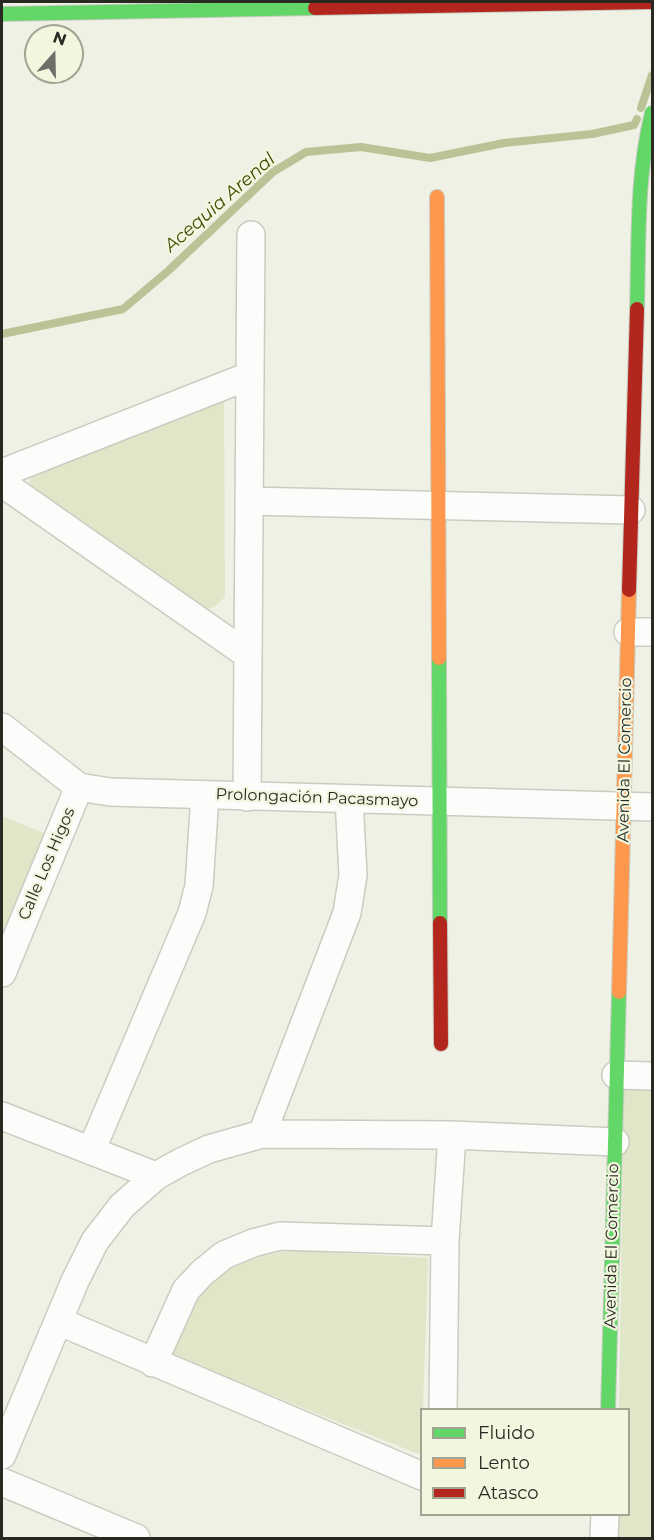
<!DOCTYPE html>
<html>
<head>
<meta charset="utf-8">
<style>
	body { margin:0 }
	#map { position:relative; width:654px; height:1540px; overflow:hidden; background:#eef1e4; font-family:Montserrat,sans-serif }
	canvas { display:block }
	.frame { position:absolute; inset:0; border:3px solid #282a22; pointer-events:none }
	.legend { position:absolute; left:420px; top:1408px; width:210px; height:108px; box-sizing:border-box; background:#f1f6df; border:2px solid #a1a493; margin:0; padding:8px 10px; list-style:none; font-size:18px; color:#282a22 }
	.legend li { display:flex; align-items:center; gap:12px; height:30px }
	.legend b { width:30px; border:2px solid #a1a493 }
	.north { position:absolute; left:24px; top:24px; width:60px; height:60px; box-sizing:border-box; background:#f1f6df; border:2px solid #a1a493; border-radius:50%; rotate:20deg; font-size:16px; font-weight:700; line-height:24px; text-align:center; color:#282a22 }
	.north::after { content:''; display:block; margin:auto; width:21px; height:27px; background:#6d7066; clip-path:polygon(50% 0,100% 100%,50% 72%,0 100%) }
</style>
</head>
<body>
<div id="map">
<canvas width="654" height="1540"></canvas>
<div class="frame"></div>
<ul class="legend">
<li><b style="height:8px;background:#63d668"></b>Fluido</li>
<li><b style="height:8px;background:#ff974d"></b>Lento</li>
<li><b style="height:8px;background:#b3261e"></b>Atasco</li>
</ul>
<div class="north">N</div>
</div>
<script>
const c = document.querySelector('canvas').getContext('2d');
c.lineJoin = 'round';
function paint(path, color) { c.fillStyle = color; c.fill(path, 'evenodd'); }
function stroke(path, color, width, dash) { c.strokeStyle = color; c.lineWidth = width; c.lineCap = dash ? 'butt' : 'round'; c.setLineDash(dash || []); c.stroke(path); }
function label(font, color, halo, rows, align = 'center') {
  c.font = font + ' Montserrat,sans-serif'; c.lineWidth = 4.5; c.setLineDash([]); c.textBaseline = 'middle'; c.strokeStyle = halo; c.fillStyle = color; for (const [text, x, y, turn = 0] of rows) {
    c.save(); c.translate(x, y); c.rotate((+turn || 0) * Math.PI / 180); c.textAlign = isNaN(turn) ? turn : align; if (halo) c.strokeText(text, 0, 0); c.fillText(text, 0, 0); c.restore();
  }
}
paint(new Path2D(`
	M 222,394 L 224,401 L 225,597 L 214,607 L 203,610 L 29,484 L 32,473 Z
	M 2,816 L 46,834 L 2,938 Z
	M 624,1083 L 652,1084 L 652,1538 L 617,1538 L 617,1515 L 628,1514 L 628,1410 L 619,1409 Z
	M 291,1250 L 428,1258 L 423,1409 L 422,1410 L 421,1455 L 168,1354 C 176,1339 190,1304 200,1292 C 223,1266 258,1256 291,1250 Z`), '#e0e6c8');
stroke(new Path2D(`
	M 641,108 L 652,75
	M 2,334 L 123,309 L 168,271 L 273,172 L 306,152 L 361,147 L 430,158 L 504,143 L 592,134 L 634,125 L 637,119`), '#bac396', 8);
const street = new Path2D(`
	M 2,473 L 249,376
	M 2,483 L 248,655
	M 249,501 L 631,510
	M 628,632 L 652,632
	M 2,727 L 79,787 L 110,792 L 652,807
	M 247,797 L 251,235
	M 2,973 L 79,787
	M 616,1075 L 652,1076
	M 2,1116 L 156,1176
	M 262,1134 L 347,913 L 353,875 L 349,799
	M 91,1151 L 192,913 L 199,886 L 205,795
	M 58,1321 L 422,1476
	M 153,1363 L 186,1290 L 202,1273 L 224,1255 L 253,1243 L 280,1236 L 445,1241
	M 443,1410 L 445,1241 L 452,1135
	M 2,1455 L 75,1281 L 95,1241 L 122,1206 L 156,1176 L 181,1162 L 209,1149 L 262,1134 L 452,1135 L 615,1142
	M 2,1482 L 136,1538
	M 604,1538 L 605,1514`);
const fast = new Path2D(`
	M 2,14 L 315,8
	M 637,309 C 639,243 636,177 652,113
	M 439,658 L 440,923
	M 608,1410 L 619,992`);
const slow = new Path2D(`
	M 437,197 L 439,658
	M 619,992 L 629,590`);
const jam = new Path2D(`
	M 315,8 L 652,2
	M 629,590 L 637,309
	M 440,923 L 441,1044`);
stroke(street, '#caccc2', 30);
stroke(fast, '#caccc2', 16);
stroke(slow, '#caccc2', 16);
stroke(jam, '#caccc2', 16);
stroke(street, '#fcfdfb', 27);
stroke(fast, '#63d668', 14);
stroke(slow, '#ff974d', 14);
stroke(jam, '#b3261e', 14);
label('16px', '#282a22', '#f1f6df', [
	["Avenida El Comercio",625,760,-89],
	["Prolongación Pacasmayo",317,798,2],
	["Calle Los Higos",47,864,-67],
	["Avenida El Comercio",612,1246,-89]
]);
label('italic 18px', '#424b02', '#f1f6df', [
	["Acequia Arenal",220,203,-41]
]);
</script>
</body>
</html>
